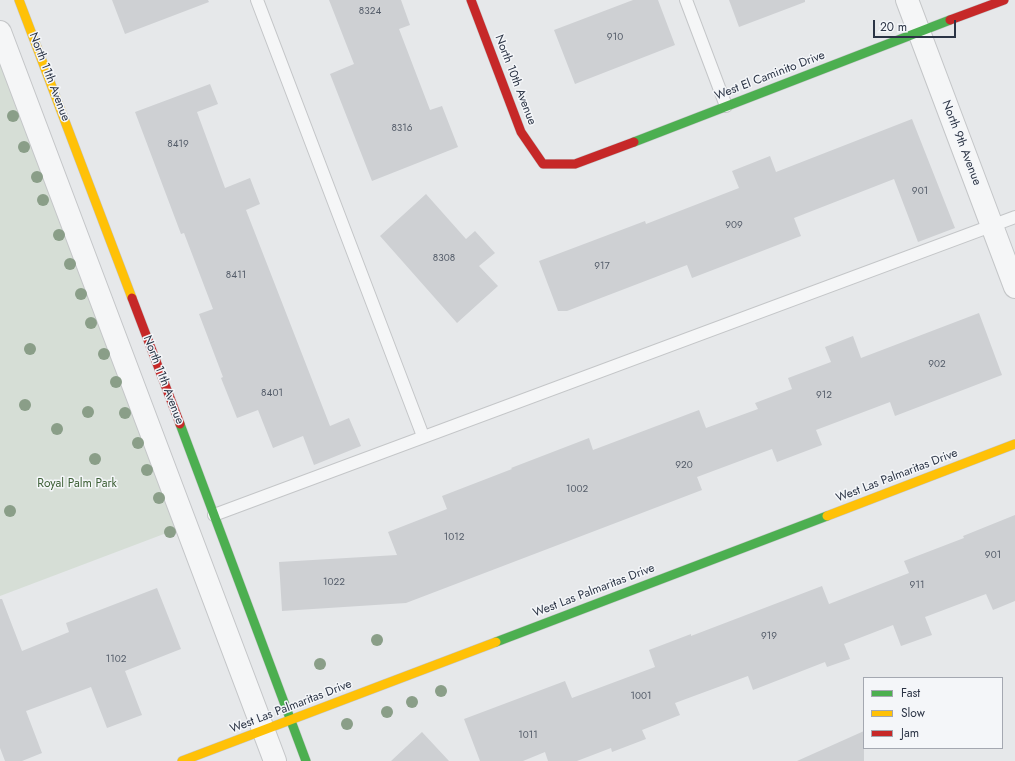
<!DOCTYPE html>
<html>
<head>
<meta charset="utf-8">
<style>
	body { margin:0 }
	#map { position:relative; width:1015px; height:761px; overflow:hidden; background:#e6e8ea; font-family:Jost,sans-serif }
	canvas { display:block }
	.legend { position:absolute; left:863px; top:677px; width:140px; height:72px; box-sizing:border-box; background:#f4f6f9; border:1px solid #a4a8b1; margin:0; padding:5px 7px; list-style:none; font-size:12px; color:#2b3445 }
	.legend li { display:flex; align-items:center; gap:8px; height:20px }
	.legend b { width:20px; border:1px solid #a4a8b1 }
	.scale { position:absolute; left:873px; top:20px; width:83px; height:18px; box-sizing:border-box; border:2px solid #2b3445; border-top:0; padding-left:5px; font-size:12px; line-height:14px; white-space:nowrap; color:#2b3445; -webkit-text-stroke:3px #f4f6f9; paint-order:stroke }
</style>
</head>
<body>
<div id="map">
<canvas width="1015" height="761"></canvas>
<ul class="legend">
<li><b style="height:5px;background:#4caf50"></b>Fast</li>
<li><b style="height:5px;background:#ffc107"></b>Slow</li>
<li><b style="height:5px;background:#c62828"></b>Jam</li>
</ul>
<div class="scale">20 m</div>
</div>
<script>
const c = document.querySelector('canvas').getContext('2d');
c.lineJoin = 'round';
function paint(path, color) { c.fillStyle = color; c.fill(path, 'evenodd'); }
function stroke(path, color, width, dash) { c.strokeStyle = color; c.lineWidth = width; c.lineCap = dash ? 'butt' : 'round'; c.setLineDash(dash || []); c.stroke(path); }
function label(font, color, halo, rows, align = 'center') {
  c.font = font + ' Jost,sans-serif'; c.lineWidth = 3; c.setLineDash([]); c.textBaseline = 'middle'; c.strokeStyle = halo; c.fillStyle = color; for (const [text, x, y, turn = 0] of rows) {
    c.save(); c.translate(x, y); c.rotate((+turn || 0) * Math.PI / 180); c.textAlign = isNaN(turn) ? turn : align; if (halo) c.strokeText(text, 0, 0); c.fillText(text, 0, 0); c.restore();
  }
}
paint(new Path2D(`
	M 0,62 L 177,529 L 0,596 Z`), '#d6ded6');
paint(new Path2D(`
	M 112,0 L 208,0 L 209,2 L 125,34 Z
	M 329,0 L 401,0 L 410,25 L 399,29 L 430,110 L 442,106 L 458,147 L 372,181 L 330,74 L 354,64 Z
	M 633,0 L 658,0 L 675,45 L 575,84 L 554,30 Z
	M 729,0 L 805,0 L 805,2 L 739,27 Z
	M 210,84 L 218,104 L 197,112 L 225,188 L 250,178 L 260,204 L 246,210 L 330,426 L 349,418 L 361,446 L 314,465 L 303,436 L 273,448 L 258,410 L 237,418 L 221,378 L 223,377 L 199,314 L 213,309 L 184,233 L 181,234 L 135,112 Z
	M 912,119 L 955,228 L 918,242 L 894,179 L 794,218 L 801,236 L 692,278 L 687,265 L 567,311 L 558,311 L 539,261 L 645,221 L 646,224 L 739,188 L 732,171 L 770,156 L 776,172 Z
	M 426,194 L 466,239 L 475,231 L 495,253 L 479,266 L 498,286 L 457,323 L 380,236 Z
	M 979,313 L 1002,375 L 895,416 L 890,402 L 816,430 L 822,445 L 777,462 L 772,449 L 697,477 L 702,490 L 406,603 L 282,611 L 279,562 L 397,555 L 388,532 L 447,509 L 442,496 L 512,469 L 511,468 L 589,438 L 593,450 L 699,410 L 706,428 L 758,409 L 755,403 L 792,389 L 788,378 L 831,362 L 825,347 L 853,336 L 861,358 Z
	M 1015,515 L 1015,601 L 993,610 L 986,594 L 925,617 L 932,635 L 901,646 L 893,625 L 844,644 L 850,659 L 827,667 L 825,662 L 753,690 L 748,676 L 675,703 L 680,715 L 642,730 L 646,739 L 612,752 L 611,748 L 577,761 L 548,761 L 545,752 L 523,761 L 480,761 L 464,719 L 565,681 L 572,698 L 655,667 L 649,650 L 691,634 L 691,636 L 822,586 L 829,604 L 909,573 L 904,561 L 964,538 L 963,536 Z
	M 157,588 L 181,649 L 125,671 L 142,715 L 107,728 L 91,687 L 26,711 L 42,753 L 22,761 L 5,761 L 0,748 L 0,599 L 2,599 L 22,651 L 69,632 L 66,623 Z
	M 864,731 L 864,761 L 797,761 Z
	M 422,732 L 449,761 L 391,761 Z`), '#ced0d3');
const lane = new Path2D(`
	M 257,0 L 423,436
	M 686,0 L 726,106
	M 214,515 L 1015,217`);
const street = new Path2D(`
	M 907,0 L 1015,287
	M 0,32 L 275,761`);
const fast = new Path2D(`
	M 634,142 L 950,20
	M 180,424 L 306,761
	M 496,642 L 827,516`);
const slow = new Path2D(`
	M 19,0 L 132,298
	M 827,516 L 1015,444
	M 182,761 L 496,642`);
const jam = new Path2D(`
	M 471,0 L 521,132 L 543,164 L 575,164 L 634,142
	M 950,20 L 1004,0
	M 132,298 L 180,424`);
stroke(lane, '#c4c6c8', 14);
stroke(street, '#c4c6c8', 24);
stroke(fast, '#c4c6c8', 10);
stroke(slow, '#c4c6c8', 10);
stroke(jam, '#c4c6c8', 10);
stroke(lane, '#f5f6f7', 12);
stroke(street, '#f5f6f7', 22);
stroke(fast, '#4caf50', 9);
stroke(slow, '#ffc107', 9);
stroke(jam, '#c62828', 9);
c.fillStyle = '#8a9e88';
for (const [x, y] of [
	[13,116],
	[24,147],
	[37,177],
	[43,200],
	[59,235],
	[70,264],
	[81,294],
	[91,323],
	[30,349],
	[104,354],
	[116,382],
	[25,405],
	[88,412],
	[125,413],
	[57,429],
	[138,443],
	[95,459],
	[147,470],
	[159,498],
	[10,511],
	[170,532],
	[377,640],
	[320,664],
	[441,691],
	[412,702],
	[387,712],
	[347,724]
]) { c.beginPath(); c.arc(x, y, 6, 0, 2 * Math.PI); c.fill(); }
label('10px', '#545c69', null, [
	["8324",370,12],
	["910",615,38],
	["8316",402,129],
	["8419",178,145],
	["901",920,192],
	["909",734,226],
	["8308",444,259],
	["917",602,267],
	["8411",236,276],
	["902",937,365],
	["8401",272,394],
	["912",824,396],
	["920",684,466],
	["1002",577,490],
	["1012",454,538],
	["901",993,556],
	["1022",334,583],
	["911",917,586],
	["919",769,637],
	["1102",116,660],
	["1001",641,697],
	["1011",528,736]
]);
label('12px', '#2b3445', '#f4f6f9', [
	["West El Caminito Drive",770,76,-21],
	["North 11th Avenue",49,77,69],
	["North 10th Avenue",515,80,69],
	["North 9th Avenue",961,143,69],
	["North 11th Avenue",163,380,69],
	["West Las Palmaritas Drive",897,476,-21],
	["West Las Palmaritas Drive",594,591,-21],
	["West Las Palmaritas Drive",291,707,-21]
]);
label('12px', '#3f6138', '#f4f6f9', [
	["Royal Palm Park",77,484]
]);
</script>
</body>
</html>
